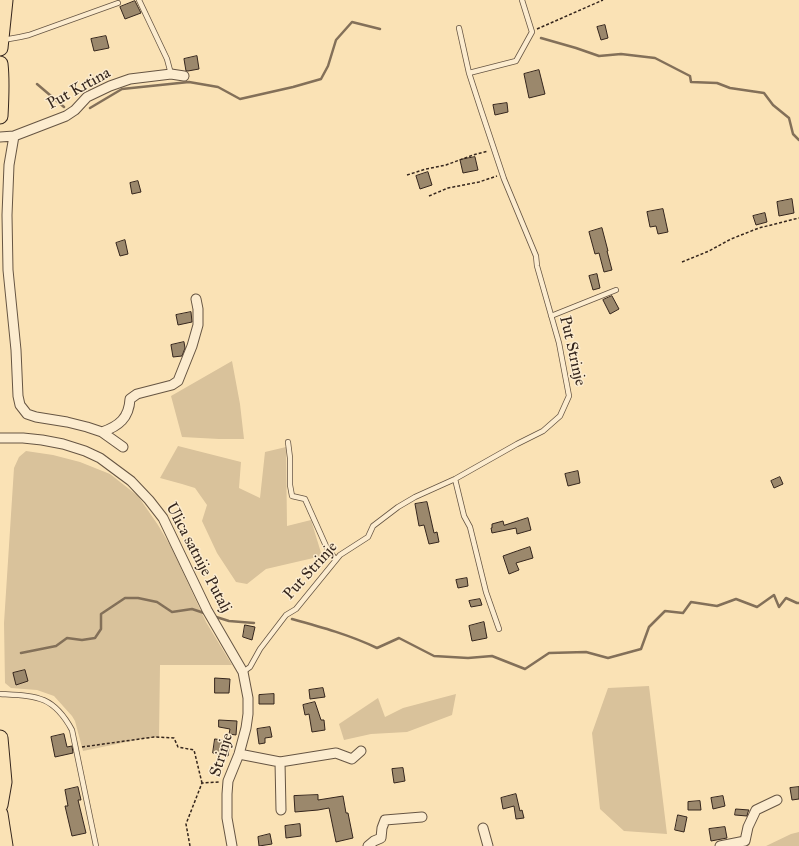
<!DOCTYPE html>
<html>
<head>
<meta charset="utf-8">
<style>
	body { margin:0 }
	canvas { display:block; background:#fae2b5 }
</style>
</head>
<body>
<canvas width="799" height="846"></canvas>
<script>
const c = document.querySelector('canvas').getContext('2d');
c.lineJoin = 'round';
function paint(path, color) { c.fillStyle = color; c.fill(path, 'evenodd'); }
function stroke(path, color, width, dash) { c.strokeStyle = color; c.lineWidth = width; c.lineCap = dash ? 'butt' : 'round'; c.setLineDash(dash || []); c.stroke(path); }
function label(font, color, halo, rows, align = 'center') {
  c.font = font + ' "IM FELL Great Primer",serif'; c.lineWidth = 3; c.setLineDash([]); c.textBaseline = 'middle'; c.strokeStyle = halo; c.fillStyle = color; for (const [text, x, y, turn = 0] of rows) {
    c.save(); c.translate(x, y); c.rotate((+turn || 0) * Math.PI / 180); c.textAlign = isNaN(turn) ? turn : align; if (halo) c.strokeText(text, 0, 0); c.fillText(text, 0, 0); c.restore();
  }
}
paint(new Path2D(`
	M 232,361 L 240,404 L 244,439 L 219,439 L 182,437 L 171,396 Z
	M 178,446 L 241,462 L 239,488 L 260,498 L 265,452 L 286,447 L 287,526 L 311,520 L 322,556 L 266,569 L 247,584 L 236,582 L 217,553 L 202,521 L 207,505 L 195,488 L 182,484 L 160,478 Z
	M 26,451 L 53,455 L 80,462 L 110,474 L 138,496 L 158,525 L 171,547 L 206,622 L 232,665 L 160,665 L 159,737 L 141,739 L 83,751 L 75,721 L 72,716 L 54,696 L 37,690 L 11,688 L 5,683 L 4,623 L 14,468 L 19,457 Z
	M 649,686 L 667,834 L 624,831 L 600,809 L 592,733 L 608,688 Z
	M 456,694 L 452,715 L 407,732 L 371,734 L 344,740 L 339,724 L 378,698 L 385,717 L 403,708 Z
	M 799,832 L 799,846 L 766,846 L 791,834 Z`), '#d9c29b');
stroke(new Path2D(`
	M 541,38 L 576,48 L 599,56 L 621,54 L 655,58 L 690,76 L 691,82 L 717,83 L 730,88 L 764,93 L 773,105 L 789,118 L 793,134 L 799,140
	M 37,84 L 64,107
	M 90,108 L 122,89 L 189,82 L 218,87 L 240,99 L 293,87 L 321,79 L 328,66 L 336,40 L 352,22 L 380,29
	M 213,616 L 229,621 L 254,623
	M 292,619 C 321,627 350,635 377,648 L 399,638 L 434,656 L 468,658 L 492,656 L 525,669 L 549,653 L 586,652 L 608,658 L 641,649 L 649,627 L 665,611 L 683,613 L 691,602 L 717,606 L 736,599 L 757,607 L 774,595 L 779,607 L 786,598 L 797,603 L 799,603
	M 21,653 L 56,646 L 67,638 L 82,640 L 95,638 L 101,629 L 101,614 L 125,598 L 138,598 L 157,602 L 172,612 L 192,609 L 207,614`), '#837059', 2.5);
const building = new Path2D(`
	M 135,1 L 141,13 L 125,19 L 120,7 Z
	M 605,25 L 608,38 L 601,40 L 597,27 Z
	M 106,36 L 109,48 L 94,51 L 91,39 Z
	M 197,56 L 199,69 L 188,71 L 186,71 L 184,59 Z
	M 539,70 L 545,94 L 529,98 L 524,74 Z
	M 507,103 L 508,112 L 495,115 L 493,105 Z
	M 475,157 L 478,170 L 463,173 L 460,160 Z
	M 428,172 L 432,185 L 420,189 L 416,176 Z
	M 138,181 L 141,192 L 132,194 L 130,183 Z
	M 792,199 L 794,213 L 779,216 L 777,202 Z
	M 663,209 L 668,232 L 658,234 L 656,226 L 650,227 L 647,212 Z
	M 765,213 L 767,222 L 756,225 L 753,216 Z
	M 602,228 L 608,251 L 607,251 L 612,270 L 604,272 L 599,253 L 595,254 L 589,232 Z
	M 125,240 L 128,254 L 120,256 L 116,243 Z
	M 597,274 L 600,288 L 593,290 L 589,276 Z
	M 612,296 L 619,309 L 610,314 L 603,300 Z
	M 191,312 L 192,322 L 178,325 L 176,315 Z
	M 184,342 L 185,348 L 182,356 L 173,357 L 171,345 Z
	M 578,471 L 580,483 L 568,486 L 565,474 Z
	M 780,477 L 783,484 L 774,488 L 771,481 Z
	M 427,502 L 434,533 L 437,532 L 439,542 L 429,544 L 424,525 L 419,526 L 415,504 Z
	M 528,518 L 531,530 L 517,534 L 516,528 L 492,533 L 491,528 L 492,528 L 492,524 L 503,521 L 504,525 Z
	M 530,547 L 533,558 L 516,563 L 519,570 L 509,574 L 503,556 L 517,551 Z
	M 467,578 L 468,586 L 458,588 L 456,580 Z
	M 480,599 L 482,605 L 471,607 L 469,601 Z
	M 484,622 L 487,638 L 472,641 L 469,626 Z
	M 245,625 L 255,627 L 252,640 L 243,637 Z
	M 25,670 L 28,681 L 16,685 L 13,673 Z
	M 215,678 L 230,679 L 229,693 L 215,693 Z
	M 323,688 L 325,697 L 310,699 L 309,690 Z
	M 274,694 L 274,704 L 259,704 L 259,695 Z
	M 315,702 L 321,720 L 324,720 L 325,730 L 312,732 L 309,714 L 305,715 L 303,705 Z
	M 219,720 L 237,721 L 236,735 L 229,734 L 230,729 L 219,727 Z
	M 270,727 L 272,737 L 265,738 L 265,743 L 259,744 L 257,729 Z
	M 64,734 L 67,747 L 72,746 L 73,753 L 55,757 L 51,737 Z
	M 215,739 L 230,741 L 228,756 L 213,753 Z
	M 403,768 L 405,781 L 394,783 L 392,769 Z
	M 78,787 L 81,800 L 78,800 L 86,833 L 72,836 L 65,806 L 68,806 L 65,790 Z
	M 799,787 L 799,799 L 792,800 L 790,788 Z
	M 516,794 L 520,811 L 522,810 L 524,818 L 516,819 L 514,806 L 503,809 L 501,798 Z
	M 318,795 L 318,800 L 343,796 L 346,813 L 348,813 L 353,838 L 336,842 L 329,808 L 318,810 L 295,812 L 294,796 Z
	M 723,796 L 725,806 L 713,809 L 711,798 Z
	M 700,801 L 701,810 L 688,810 L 688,802 Z
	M 736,809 L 749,810 L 748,812 L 747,816 L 735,815 Z
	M 678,815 L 687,817 L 684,832 L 675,830 Z
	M 300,824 L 301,836 L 286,838 L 285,826 Z
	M 725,827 L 727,838 L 711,841 L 709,829 Z
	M 270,834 L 272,844 L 259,846 L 258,837 Z`);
paint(building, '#9b886c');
stroke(building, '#35261d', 1);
const lane = new Path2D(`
	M 139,0 L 167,59 L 171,74
	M 459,28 L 469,73
	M 3,40 L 20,37 L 29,35 L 118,3
	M 551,316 L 616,290
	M 288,442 L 290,458 L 290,485 L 292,496 L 305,499 L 326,546 L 336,560
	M 455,479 L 464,516 L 470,527 L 486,592 L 499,629
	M 243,672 L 250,667 L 260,649 L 286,615 L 296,609 L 340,555 L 368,537 L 373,526 L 398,507 L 415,497 L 455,479 L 517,444 L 543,431 L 560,416 L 569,396 L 559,343 L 537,266 L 536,256 L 504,179 L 481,110 L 469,73 L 516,61 L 532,32 L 522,0
	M 0,694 C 36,696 53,695 72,730 L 96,846`);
const street = new Path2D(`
	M 14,136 L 9,165 L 7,215 L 8,270 L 16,350 L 18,396 L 20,405 L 27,414 L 36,417 L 67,422 L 87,427 L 102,432 L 123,447
	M 0,137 L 14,136 L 66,116 L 75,110 L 87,97 L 110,86 L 130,79 L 171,74 L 184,76
	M 102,432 C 119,426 129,418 130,399 L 137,394 L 172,385 L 178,381 L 192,346 L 198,325 L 198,309 L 196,299
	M 0,438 L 23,438 L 42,440 L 63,444 L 85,451 L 100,458 L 131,481 L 149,500 L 163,518 L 207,610 L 243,672 L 248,698 L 248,714 L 246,728 L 239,754 L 228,781 L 227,794 L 227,818 L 232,846
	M 239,754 L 280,762 L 336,753 L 352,759 L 361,751
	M 280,762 L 281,810
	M 483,828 L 488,846
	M 368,846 L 374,841 L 381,838 L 382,828 L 385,820 L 422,817
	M 720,846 L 745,841 L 748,827 L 756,810 L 777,800`);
const primary = new Path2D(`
	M 0,48 L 5,0
	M 0,64 C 2,81 1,98 0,116
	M 0,738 L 4,782 L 0,805
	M 0,814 L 5,846`);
stroke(lane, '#665543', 6);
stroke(street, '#665543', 11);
stroke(primary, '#35261d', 17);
stroke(new Path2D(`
	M 537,29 L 603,0
	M 407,175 L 426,169 L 446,165 L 473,155 L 488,151
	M 429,196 L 448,188 L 479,182 L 497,176
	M 682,262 L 709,251 L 731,239 L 759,228 L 799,218
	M 82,747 L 154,737 L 174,738 L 178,747 L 194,750 L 202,783
	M 190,846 L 186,824 L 202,783 L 219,782`), '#35261d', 1.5, [3, 2]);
stroke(lane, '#fceccf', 4.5);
stroke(street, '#fceccf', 9);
stroke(primary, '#fae2b5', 15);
label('16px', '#35261d', '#fceccf', [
	["Put Krtina",79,89,-29],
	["Put Strinje",572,351,77],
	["Ulica satnije Putalj",198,558,62],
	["Put Strinje",311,571,-48],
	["Strinje",222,755,-73]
]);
</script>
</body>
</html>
